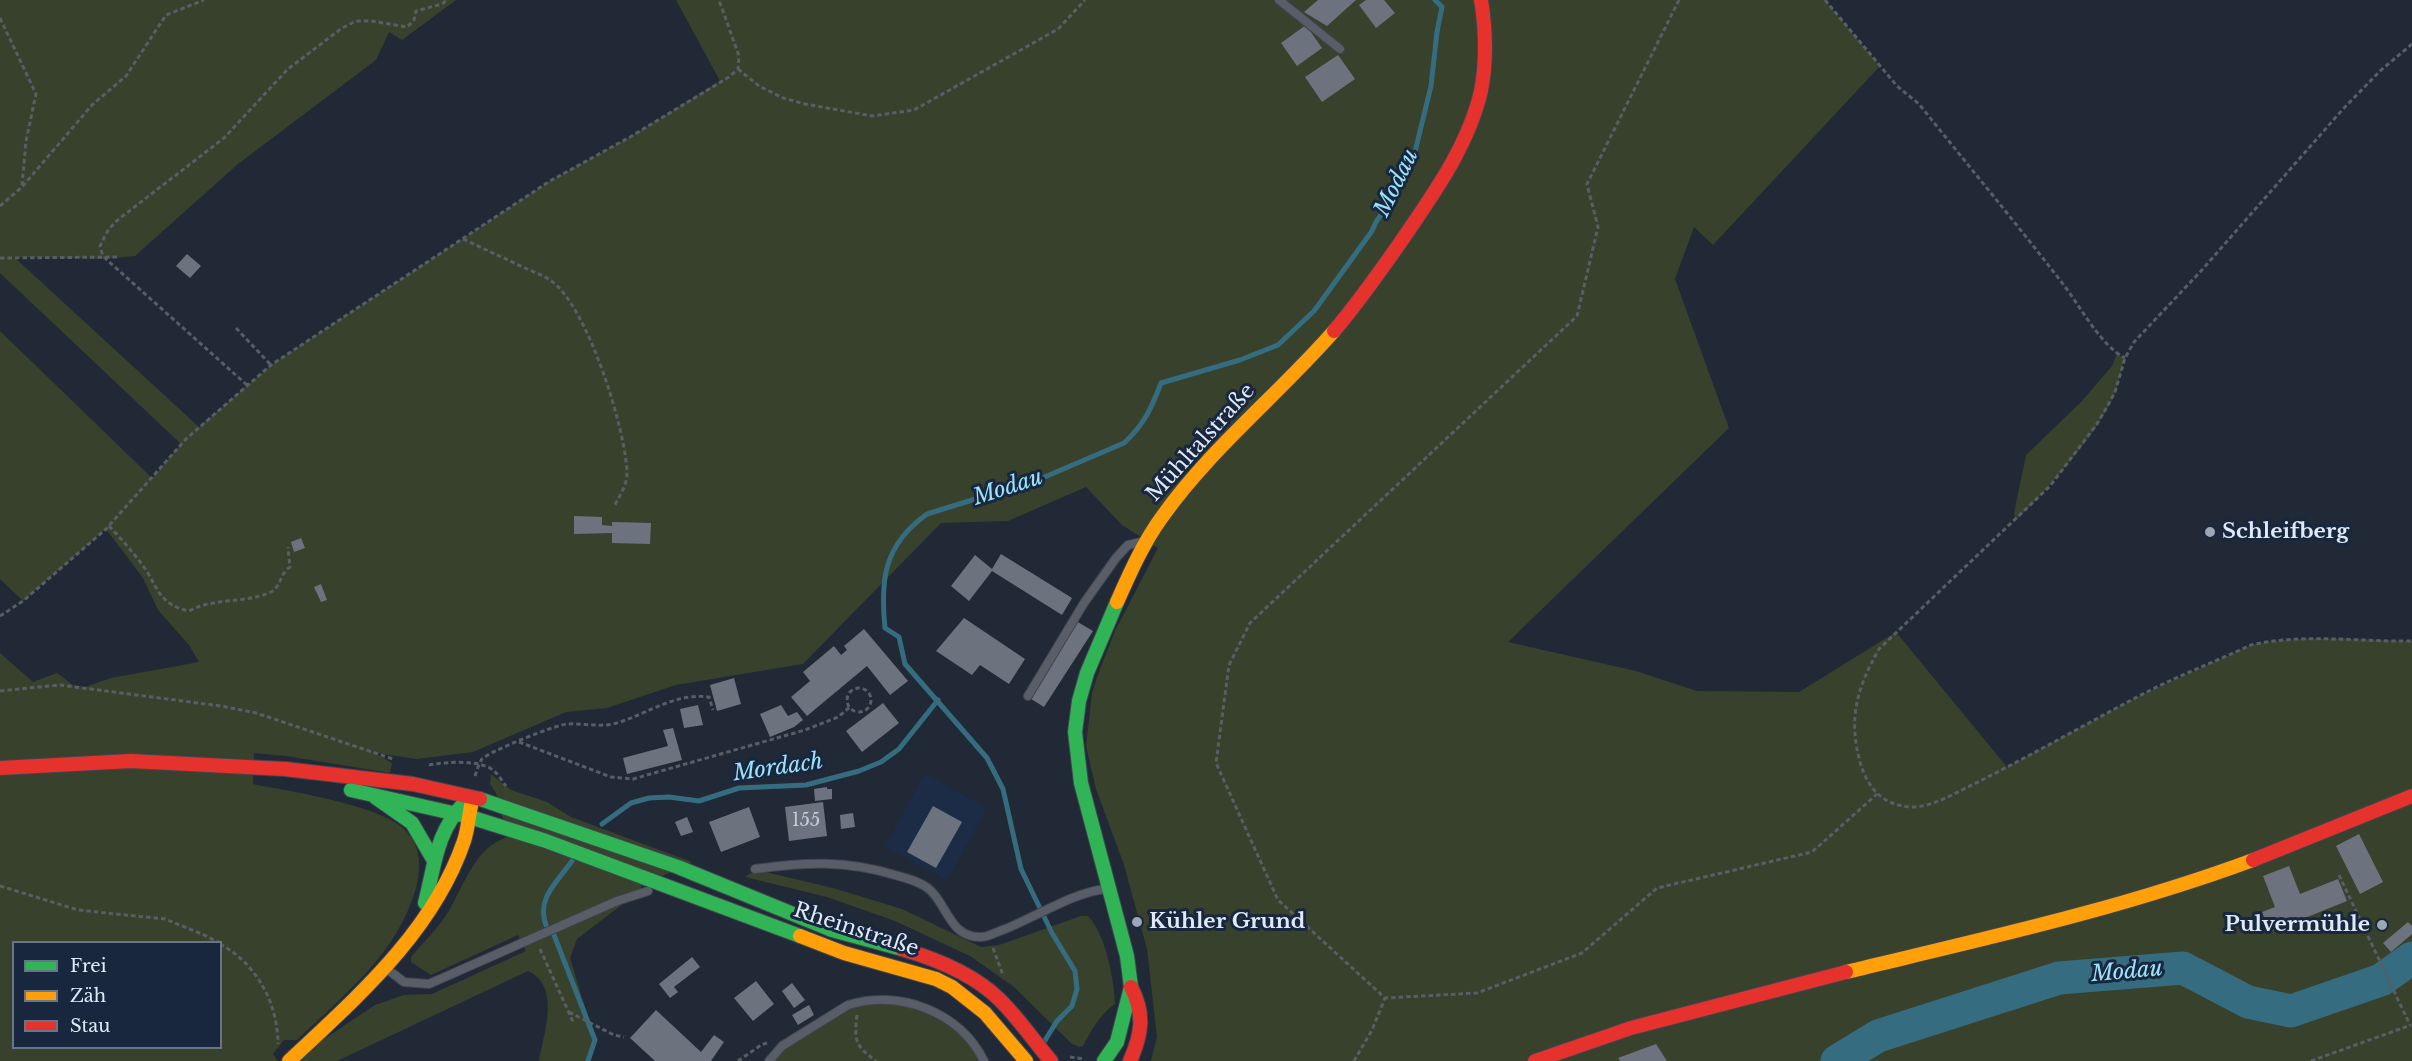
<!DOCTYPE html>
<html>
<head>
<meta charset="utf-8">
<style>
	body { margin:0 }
	#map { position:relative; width:2412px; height:1061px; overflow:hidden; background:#212936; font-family:"Libre Baskerville",serif }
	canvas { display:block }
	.legend { position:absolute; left:12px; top:941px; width:210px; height:108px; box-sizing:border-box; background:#19273e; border:2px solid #687588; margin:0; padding:8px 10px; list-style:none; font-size:18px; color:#dfe9f8 }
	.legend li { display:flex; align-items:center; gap:12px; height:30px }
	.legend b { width:30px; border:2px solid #687588 }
</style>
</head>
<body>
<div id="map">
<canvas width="2412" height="1061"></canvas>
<ul class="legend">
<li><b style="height:8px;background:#30b455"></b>Frei</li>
<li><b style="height:8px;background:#ff9f0a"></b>Zäh</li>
<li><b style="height:8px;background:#e5322d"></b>Stau</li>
</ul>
</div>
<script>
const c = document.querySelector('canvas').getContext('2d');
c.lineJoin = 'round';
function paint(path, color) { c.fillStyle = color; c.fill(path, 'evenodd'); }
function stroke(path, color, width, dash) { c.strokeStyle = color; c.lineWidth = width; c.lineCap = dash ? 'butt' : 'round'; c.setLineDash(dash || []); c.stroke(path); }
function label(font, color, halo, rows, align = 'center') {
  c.font = font + ' "Libre Baskerville",serif'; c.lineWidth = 6; c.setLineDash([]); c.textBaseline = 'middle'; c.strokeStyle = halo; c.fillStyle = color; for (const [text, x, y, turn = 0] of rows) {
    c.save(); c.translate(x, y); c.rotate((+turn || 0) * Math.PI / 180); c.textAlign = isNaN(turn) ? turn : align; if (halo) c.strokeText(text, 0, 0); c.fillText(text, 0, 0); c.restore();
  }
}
paint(new Path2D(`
	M 925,774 L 987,808 L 947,880 L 885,846 Z`), '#1d2c46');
paint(new Path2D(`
	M 0,0 L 456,0 L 402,40 L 389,32 L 376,60 L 238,164 L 135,256 L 106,259 L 14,257 L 199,427 L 271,365 L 550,181 L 630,137 L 720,81 L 676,0 L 1825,0 L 1880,66 L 1713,245 L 1694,227 L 1675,279 L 1729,428 L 1508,642 L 1636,671 L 1697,691 L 1799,692 L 1896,632 L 2007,767 L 2141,695 L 2251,645 C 2301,634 2361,640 2412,641 L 2412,1061 L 1151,1061 L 1157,1037 L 1147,949 L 1124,865 L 1096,789 L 1086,746 L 1092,693 L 1100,669 L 1115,631 L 1158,548 L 1122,525 L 1086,487 L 1008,521 L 941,523 L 803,664 L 676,685 L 607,708 L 566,712 L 473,752 L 417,759 L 375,753 L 392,763 L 390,773 L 286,756 L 254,753 L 253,784 C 289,791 379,805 404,829 C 421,846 422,866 416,888 C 398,953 344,995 297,1040 L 284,1040 L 273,1054 L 278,1061 L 0,1061 L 0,653 L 33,682 L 57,673 L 73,685 L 85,687 L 111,678 L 199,662 L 189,645 L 158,610 L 143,578 L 106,529 L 23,601 L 0,579 L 0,331 L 152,478 L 181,444 L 0,273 ZM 14,942 L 220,942 L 220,1048 L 14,1048 Z
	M 2117,354 L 2125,358 C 2121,370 2119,383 2115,394 C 2096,435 2049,489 2016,520 L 2014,513 L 2026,455 L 2082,401 L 2112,366 Z
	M 491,774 L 511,790 L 547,802 L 571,817 L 692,862 L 641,886 L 641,890 L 577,939 L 570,958 L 594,1037 L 594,1043 L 586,1061 L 539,1061 C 544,1033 561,986 528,971 L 337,1061 L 291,1061 L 375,1005 L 404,995 L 432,994 L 526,951 L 518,935 L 431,975 L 411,962 L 411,957 C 422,944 435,931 445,917 C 463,890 473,847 508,837 L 496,793 L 490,784 Z
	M 761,871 L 833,888 L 902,909 L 981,947 L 999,945 L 1081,916 L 1088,916 C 1106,935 1114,979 1115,1004 C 1099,1015 1092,1030 1083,1046 L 1080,1047 L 1072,1044 L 1014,987 L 970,956 L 895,921 L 827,897 L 745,877 L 749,874 Z
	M 892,1000 L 952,1022 L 984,1061 L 769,1061 L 776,1052 L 848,1005 Z`), '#38412c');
stroke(new Path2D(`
	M 602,824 L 631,803 L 649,798 L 669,797 L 699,801 L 739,788 L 806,785 L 859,771 L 881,762 L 899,749 L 938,700
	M 546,925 C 536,899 557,882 572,861
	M 554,935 L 595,1040 L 588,1061
	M 1044,1042 L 1057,1021 L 1072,1006 L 1077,989 L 1075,971 L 1052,933 L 1021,869 L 1003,789 L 987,758 L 905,664 L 899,637 L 885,628 C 880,579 884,545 927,514 L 1040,479 L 1124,443 C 1144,425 1152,407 1161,383 L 1240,360 L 1278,345 L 1314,311 L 1372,231 L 1376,222 L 1399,189 L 1413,160 L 1431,86 L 1437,32 L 1442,7 L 1435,0`), '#356c80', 5);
stroke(new Path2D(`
	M 1837,1061 L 1878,1036 L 2059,978 L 2183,968 L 2248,1002 L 2291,1011 L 2381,980 L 2412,958`), '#356c80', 33);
paint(new Path2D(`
	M 1318,0 L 1356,0 L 1327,26 L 1304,12 Z
	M 1366,0 L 1384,0 L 1395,13 L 1376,28 L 1359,5 Z
	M 1306,25 L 1322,48 L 1297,66 L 1281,43 Z
	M 1338,55 L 1355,79 L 1322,102 L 1305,77 Z
	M 187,254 L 201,266 L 190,278 L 176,266 Z
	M 574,516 L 602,517 L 602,525 L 612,526 L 612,522 L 651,523 L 650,544 L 612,543 L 612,533 L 574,534 Z
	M 301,538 L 305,548 L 294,552 L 291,542 Z
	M 1001,554 L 1072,598 L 1062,615 L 992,571 L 969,601 L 951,586 L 975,555 L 992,569 Z
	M 321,584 L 327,600 L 321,602 L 314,587 Z
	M 964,618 L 1025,659 L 1009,684 L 980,665 L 972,675 L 936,651 Z
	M 1076,621 L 1093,631 L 1044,707 L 1028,697 Z
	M 864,629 L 908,681 L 890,695 L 867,666 L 807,716 L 791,697 L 810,681 L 803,672 L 834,646 L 841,655 L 847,650 L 844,646 Z
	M 734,678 L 741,704 L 717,711 L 710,685 Z
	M 883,703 L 899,723 L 862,752 L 846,731 Z
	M 698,705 L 703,725 L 684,728 L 680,709 Z
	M 781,705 L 788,716 L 797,712 L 803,720 L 794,727 L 770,737 L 760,714 Z
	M 673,728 L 682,760 L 627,774 L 623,758 L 668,746 L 663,730 Z
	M 827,787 L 827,789 L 832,789 L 832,799 L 815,801 L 814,789 Z
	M 823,802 L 827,836 L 789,841 L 785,807 Z
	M 933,806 L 962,822 L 936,868 L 907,852 Z
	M 749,807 L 760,837 L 721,852 L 709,822 Z
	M 853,813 L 855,827 L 841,829 L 840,815 Z
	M 687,817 L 693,832 L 681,836 L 675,822 Z
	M 2359,834 L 2383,882 L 2360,894 L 2336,846 Z
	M 2289,866 L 2300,894 L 2338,879 L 2347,901 L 2270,932 L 2262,912 L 2275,907 L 2263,876 Z
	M 2408,922 L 2412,926 L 2412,934 L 2391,952 L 2383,943 Z
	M 692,957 L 700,967 L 674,987 L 678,992 L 670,998 L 659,984 Z
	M 756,981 L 774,1004 L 753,1021 L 734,998 Z
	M 792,983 L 805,1000 L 794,1008 L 782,991 Z
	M 809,1005 L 814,1015 L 798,1025 L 792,1015 Z
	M 656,1010 L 701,1052 L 714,1035 L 724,1042 L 711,1061 L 655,1061 L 630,1038 Z
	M 1656,1044 L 1667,1061 L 1620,1061 L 1618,1058 Z`), '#6c737f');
const lane = new Path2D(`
	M 1279,0 L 1340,49
	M 1028,696 L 1084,603 L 1116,558 L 1128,545 L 1141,542
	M 755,869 C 805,862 846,860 895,875 C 906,878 919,881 929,889 C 947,904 949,936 979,937 C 986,938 994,933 1000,931 C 1033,919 1073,892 1106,889
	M 387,969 L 404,982 L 429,984 L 617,901 L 648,891
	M 769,1061 L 782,1046 L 848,1005 C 900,989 960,1012 984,1061`);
const fast = new Path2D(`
	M 351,790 L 470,817 L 546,841 L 800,936
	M 375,797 L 412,823 L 433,859
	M 480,799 L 678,867 L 832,930 L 902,949
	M 425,903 C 435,864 436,832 465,802
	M 1104,1061 L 1117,1042 L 1131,987 L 1127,956 L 1081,783 L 1075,732 L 1079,701 L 1087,673 L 1117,602`);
const slow = new Path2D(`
	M 1117,602 C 1130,573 1143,543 1162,517 C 1211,448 1279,394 1334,331
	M 800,936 L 844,953 L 936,979 L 952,987 L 985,1013 L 1026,1061
	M 1846,972 C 1983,939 2121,909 2253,860
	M 289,1061 C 357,997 433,932 464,841 C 468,829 469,814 472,801`);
const jam = new Path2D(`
	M 1334,331 C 1358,303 1379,273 1400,243 C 1432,196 1468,147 1481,91 C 1487,60 1486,31 1481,0
	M 0,768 L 131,761 L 285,769 L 413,784 L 480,799
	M 2253,860 L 2412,796
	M 902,949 C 936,959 975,975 1000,1000 C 1019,1019 1034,1041 1051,1061
	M 1130,1061 C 1142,1034 1145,1014 1131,987
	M 1535,1061 L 1631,1028 L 1846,972`);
stroke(lane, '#3f4551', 10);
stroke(fast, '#3f4551', 16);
stroke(slow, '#3f4551', 16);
stroke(jam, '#3f4551', 16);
stroke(new Path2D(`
	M 1679,0 L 1587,184 L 1598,227 L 1577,316 L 1250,623 L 1229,665 L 1216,763 L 1278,900 L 1385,998 L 1477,993 L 1582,953 L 1657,888 L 1812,852 L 1877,794
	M 1825,0 L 1897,86 L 1919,104 C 1967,164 2016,223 2063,284 C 2080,306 2101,346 2125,358
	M 0,18 L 36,94 L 26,141 L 22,185
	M 2412,44 L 2380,71 L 2343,109 L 2201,271 L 2134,342 L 2125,358 L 2115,392 L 2108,405 L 2097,424 L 2050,486 L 1879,649 C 1857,688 1848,718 1860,762 C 1867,787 1882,805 1910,807 C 1931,808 1955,793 1974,784 C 2030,756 2084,725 2139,696 C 2175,677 2214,662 2251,645 C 2303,633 2359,642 2412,641
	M 738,69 L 759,86 L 783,98 L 805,104 L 872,116 L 914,110 L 1058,29 L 1085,0
	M 0,206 L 22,187 L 92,105 L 126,76 L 166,15 L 204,0
	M 463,239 C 484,249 504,258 525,268 C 533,272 543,275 550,280 C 587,304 626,430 627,473 C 627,486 619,496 614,507
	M 0,258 L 120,257
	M 236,328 L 271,365
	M 247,385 L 106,259 L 102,253 L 100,246 L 107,232 L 115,222 L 224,138 L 288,69 L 342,28 L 356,21 L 371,21 L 407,27 L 414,20 L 416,11 L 442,4 L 447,0
	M 109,526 C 122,540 135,554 146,570 C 159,591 161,605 189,611 C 215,597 245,604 271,592 C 281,587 280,573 290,567 L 288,547
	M 0,616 L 23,601 L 106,529 L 186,439 L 271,365 L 550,181 L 630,137 L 729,77 L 738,69 L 739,56 L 719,0
	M847 700a12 12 0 1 1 24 0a12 12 0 1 1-24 0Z
	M 0,691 L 60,685 L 221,706 L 256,713 L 393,759
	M 519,742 L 611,777 L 633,779 L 805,730 L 838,717 L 850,707
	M 429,765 C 446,762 481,759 494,771 C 499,775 502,781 506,786
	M 475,776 C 477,770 479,763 482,759 C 490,751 555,725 567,724 C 582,723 597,727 613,724 C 645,716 674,692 709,697 L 713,710
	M 2339,875 L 2410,1025
	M 0,886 L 78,910 L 165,919 L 202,934 L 218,942
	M 220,944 C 257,964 278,1004 278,1044
	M 993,948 L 1003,975
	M 540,949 L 574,1024
	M 569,1012 L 614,1035 L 624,1037
	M 857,1015 C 854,1040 855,1046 876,1061
	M 1070,1057 L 1084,1059
	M 738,1061 L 761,1045 L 767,1043
	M 1354,1061 L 1372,1030 L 1385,998
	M 2311,1061 L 2411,1025`), '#575e66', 3, [4.5, 3]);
stroke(lane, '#585d68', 8);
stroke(fast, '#30b455', 14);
stroke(slow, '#ff9f0a', 14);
stroke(jam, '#e5322d', 14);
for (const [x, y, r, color] of [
	[2210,532,6,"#9ca6b4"],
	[1137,922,6,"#9ca6b4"],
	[2382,925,6,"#9ca6b4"]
]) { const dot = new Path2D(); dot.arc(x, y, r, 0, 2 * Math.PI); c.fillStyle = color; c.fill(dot); stroke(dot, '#19273e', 2); }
label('18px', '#c2ccda', null, [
	["155",806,821]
]);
label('21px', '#dfe9f8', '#19273e', [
	["Mühltalstraße",1201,443,-48],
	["Rheinstraße",856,930,18]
]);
label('bold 21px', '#dfe9f8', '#19273e', [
	["Schleifberg",2222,532],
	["Kühler Grund",1149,922],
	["Pulvermühle",2370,925,"right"]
], 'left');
label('italic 22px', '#9ae2fb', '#19273e', [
	["Modau",1397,183,-64],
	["Modau",1008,488,-18],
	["Mordach",778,768,-8],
	["Modau",2127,972,-5]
]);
</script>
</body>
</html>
